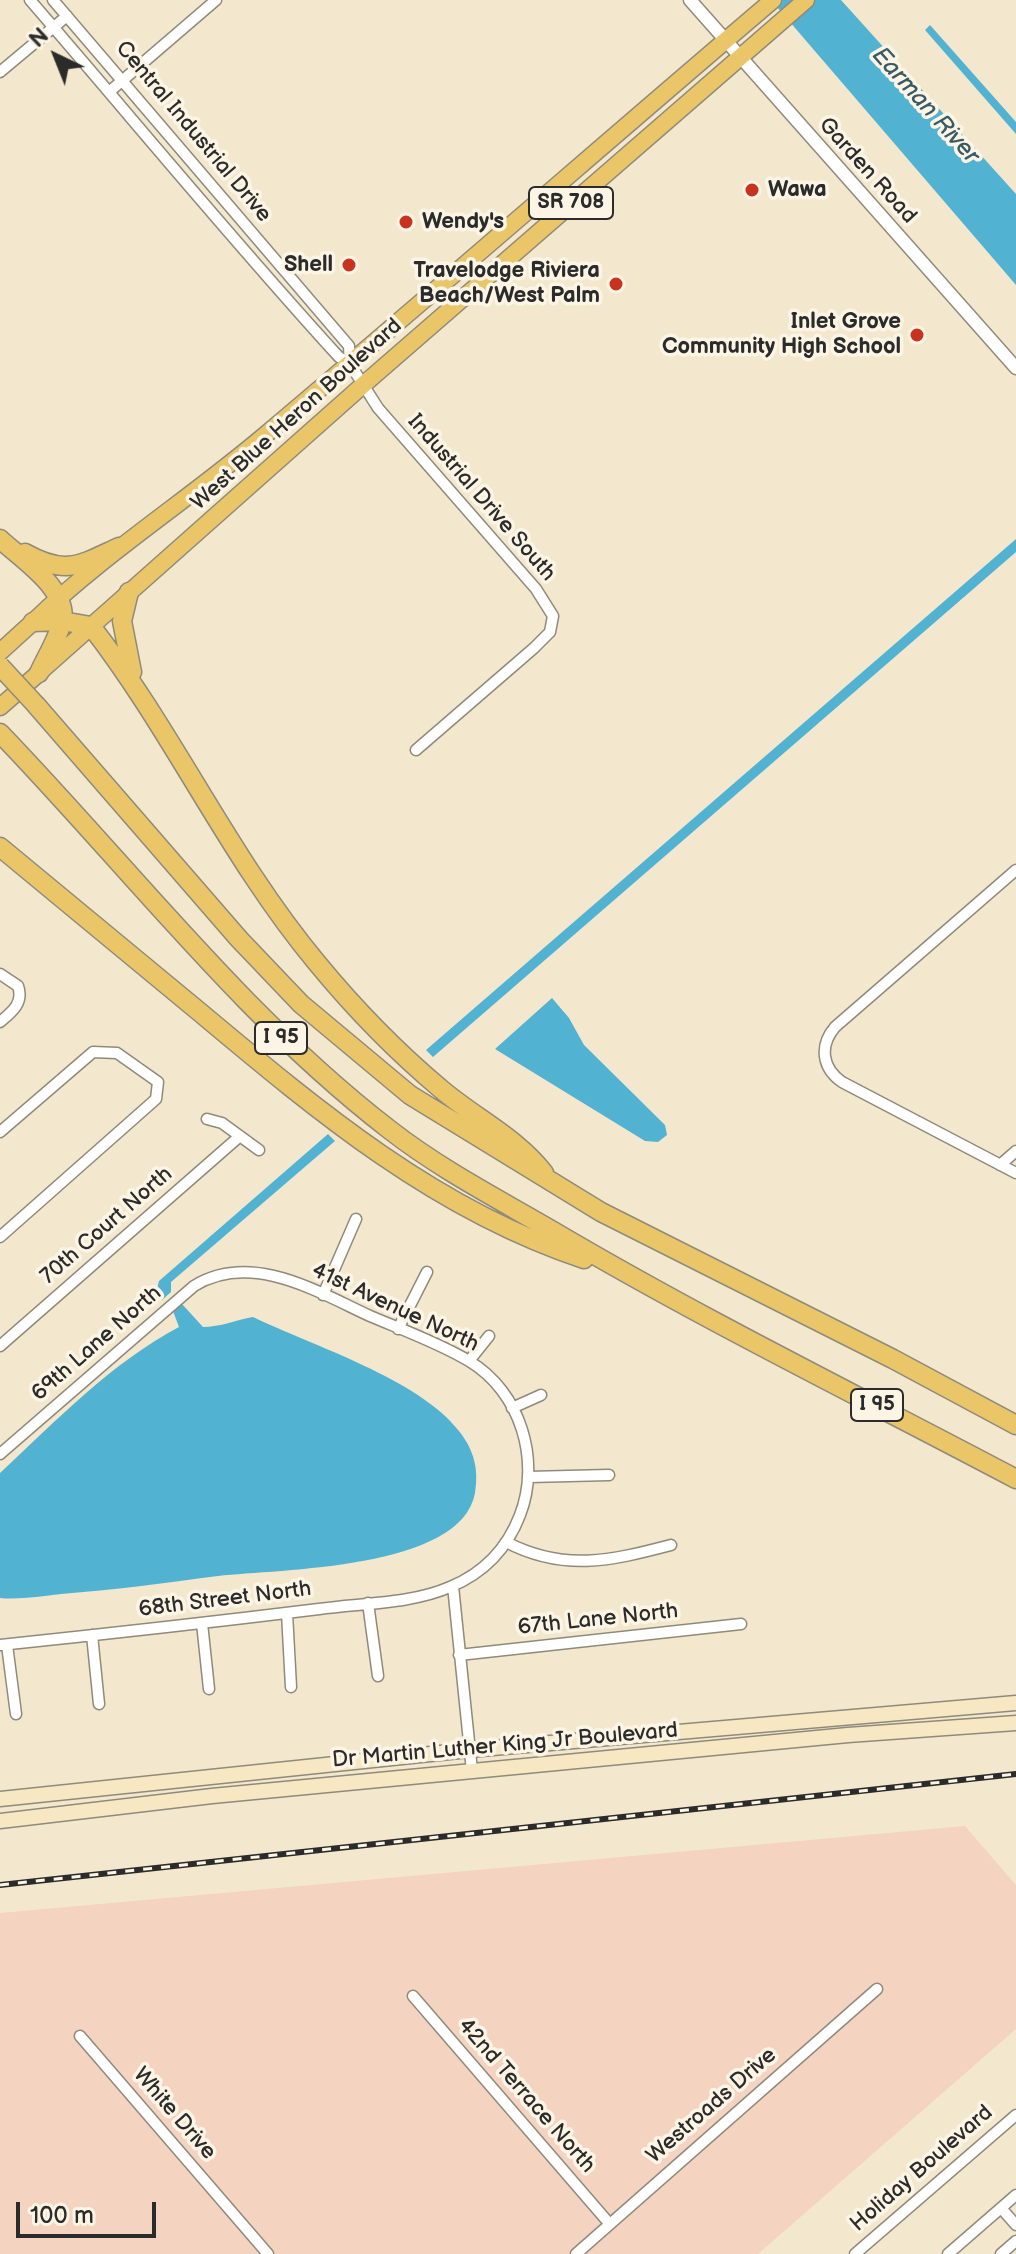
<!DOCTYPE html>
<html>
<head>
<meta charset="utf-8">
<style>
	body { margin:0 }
	#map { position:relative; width:1016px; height:2254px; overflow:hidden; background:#f3e8cd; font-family:"Balsamiq Sans",sans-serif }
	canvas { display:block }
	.north { position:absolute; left:16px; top:16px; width:80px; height:80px; -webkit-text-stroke:6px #fcf5e5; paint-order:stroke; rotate:317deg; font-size:22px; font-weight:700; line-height:32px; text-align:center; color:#2b2b2b }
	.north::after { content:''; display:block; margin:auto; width:28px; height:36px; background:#2b2b2b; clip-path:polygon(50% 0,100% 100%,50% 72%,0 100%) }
	.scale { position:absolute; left:16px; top:2202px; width:140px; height:36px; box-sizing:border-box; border:4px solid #2b2b2b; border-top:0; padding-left:10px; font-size:24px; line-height:28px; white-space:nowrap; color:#2b2b2b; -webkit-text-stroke:6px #fcf5e5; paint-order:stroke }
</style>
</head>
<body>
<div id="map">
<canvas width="1016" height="2254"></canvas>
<div class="north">N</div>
<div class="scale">100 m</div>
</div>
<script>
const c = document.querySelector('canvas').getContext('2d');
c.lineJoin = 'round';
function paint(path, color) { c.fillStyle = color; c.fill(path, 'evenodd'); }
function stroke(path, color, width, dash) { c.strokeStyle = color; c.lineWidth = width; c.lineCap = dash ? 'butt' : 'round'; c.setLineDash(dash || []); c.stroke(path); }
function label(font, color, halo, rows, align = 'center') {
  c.font = font + ' "Balsamiq Sans",sans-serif'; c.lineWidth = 7; c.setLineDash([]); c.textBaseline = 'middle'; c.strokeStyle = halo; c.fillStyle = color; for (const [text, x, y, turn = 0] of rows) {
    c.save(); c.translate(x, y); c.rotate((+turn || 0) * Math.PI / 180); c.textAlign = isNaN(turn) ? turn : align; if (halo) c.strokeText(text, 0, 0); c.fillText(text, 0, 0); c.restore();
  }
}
paint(new Path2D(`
	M 965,1826 L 1016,1885 L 1016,2029 L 758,2254 L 0,2254 L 0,1913 Z`), '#f5d3c1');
paint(new Path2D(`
	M 771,0 L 841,0 L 1016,194 L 1016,285 Z
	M 930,25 L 1016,122 L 1016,134 L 925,30 Z
	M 1016,539 L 1016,552 L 433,1057 L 426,1050 Z
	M 552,998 L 569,1018 L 584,1045 L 665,1125 L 667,1135 L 658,1142 L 645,1141 L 495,1049 Z
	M 328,1134 L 335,1141 L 171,1282 L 171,1292 L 162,1300 L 156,1293 L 159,1281 Z
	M 182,1304 L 203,1327 C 220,1327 236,1320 253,1317 C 313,1346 419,1379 459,1431 C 474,1450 479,1469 475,1493 C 461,1570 279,1569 218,1576 C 165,1583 113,1590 61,1594 C 41,1596 20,1600 0,1598 L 0,1473 C 56,1421 111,1363 179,1327 L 173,1311 Z`), '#52b2d1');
const minor = new Path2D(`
	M 30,0 C 133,119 233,241 339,357 L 350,364 L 378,408 L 536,589 L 553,616 L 550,632 L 534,648 L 416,750
	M 53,0 L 349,346 L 350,364
	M 0,72 L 67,16
	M 109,92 L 216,0
	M 1016,870 L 835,1027 C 819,1046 822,1068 842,1082 L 1016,1173
	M 0,974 L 18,986 C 24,1003 12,1012 0,1022
	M 207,1119 L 222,1123 L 259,1150
	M 0,1132 L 93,1052 L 117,1053 L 158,1082 L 156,1099 L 0,1237
	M 1000,1165 L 1016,1151
	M 323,1295 L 356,1219
	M 398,1329 L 427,1272
	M 0,1346 L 240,1136
	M 469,1361 L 489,1336
	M 512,1408 L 541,1395
	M 0,1454 L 194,1286 C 251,1251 316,1291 370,1316 C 403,1330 439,1343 469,1361 C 521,1392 541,1461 520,1515 C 507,1549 484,1573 450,1587 C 411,1604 362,1603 319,1609 C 213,1622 106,1634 0,1645
	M 529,1477 L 609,1475
	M 506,1542 C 564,1572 610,1561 671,1545
	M 453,1586 L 472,1771
	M 368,1603 L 378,1676
	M 287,1613 L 291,1687
	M 202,1623 L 209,1689
	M 92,1635 L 99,1704
	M 7,1645 L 16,1714
	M 459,1655 L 741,1624
	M 413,1996 L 608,2222
	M 80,2036 L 268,2254
	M 1001,2208 L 1016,2225
	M 576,2254 L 877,1989
	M 855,2254 L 1016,2115
	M 948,2254 L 1016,2195
	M 1001,2254 L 1016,2241`);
const tertiary = new Path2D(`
	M 690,0 L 1016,368`);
const secondary = new Path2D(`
	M 0,1799 L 469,1750 L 1016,1703
	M 0,1821 L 212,1796 L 848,1735 L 1016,1723`);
const primary = new Path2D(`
	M 33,622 C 105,553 188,500 264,436 C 435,292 603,145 773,0
	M 43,669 L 363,385 L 806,0`);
const trunk = new Path2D(`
	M 0,652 L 33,622
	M 0,707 L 39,673`);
const motorway = new Path2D(`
	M 0,539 C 20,558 69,589 62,621 C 58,639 46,657 39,673
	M 25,553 C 66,576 80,565 119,547
	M 129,592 L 122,621 L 132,672
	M 33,622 L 62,621 L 91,626 C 174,733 230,859 317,963 C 354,1008 397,1052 441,1089 C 475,1118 516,1137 544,1173
	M 36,705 L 239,939 L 301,1004 L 410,1095 L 601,1212 L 893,1359 L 1016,1425
	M 0,733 C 129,867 242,1016 390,1130 C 440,1169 498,1199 553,1231 C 704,1320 861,1397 1016,1479
	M 0,847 C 67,903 135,958 202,1014 C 319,1112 436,1210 584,1259`);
stroke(minor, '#8f8a7c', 13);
stroke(tertiary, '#8f8a7c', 15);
stroke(secondary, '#8f8a7c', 17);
stroke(primary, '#8f8a7c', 19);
stroke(trunk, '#8f8a7c', 19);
stroke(motorway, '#8f8a7c', 21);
stroke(minor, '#fff', 10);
stroke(tertiary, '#fff', 12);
stroke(secondary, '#f7e8c3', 14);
stroke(primary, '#eac669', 16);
stroke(trunk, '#eac669', 16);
stroke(motorway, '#eac669', 18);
const rail = new Path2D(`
	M 0,1885 L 1016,1774`);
stroke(rail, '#2b2b2b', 6);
stroke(rail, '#fcf5e5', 3, [9]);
const motorwayBridge = new Path2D(`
	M 0,666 L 36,705`);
stroke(motorwayBridge, '#8f8a7c', 21, []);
stroke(motorwayBridge, '#eac669', 18);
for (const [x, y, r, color] of [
	[752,190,8,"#c8321e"],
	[406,222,8,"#c8321e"],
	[349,265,8,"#c8321e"],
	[616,284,8,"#c8321e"],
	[917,335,8,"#c8321e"]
]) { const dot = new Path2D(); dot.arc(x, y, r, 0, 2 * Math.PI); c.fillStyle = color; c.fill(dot); stroke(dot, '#fcf5e5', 3); }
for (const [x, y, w] of [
	[571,203,84],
	[281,1038,52],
	[877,1405,52]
]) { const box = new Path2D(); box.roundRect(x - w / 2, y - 16, w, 32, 6); c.fillStyle = '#fcf5e5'; c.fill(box); stroke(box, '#2b2b2b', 2); }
label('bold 20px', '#2b2b2b', null, [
	["SR 708",571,203],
	["I 95",281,1038],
	["I 95",877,1405]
]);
label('22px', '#2b2b2b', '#fcf5e5', [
	["Central Industrial Drive",193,132,50],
	["Garden Road",867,171,48],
	["West Blue Heron Boulevard",297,415,-42],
	["Industrial Drive South",481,498,49],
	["70th Court North",107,1226,-41],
	["41st Avenue North",395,1308,25],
	["69th Lane North",97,1344,-41],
	["68th Street North",225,1600,-7],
	["67th Lane North",598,1620,-6],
	["Dr Martin Luther King Jr Boulevard",505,1746,-5],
	["42nd Terrace North",526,2096,49],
	["Westroads Drive",712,2106,-41],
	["White Drive",174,2114,49],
	["Holiday Boulevard",922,2169,-41]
]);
label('bold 22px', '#2b2b2b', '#fcf5e5', [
	["Wawa",768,190,"left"],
	["Wendy's",422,222,"left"],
	["Shell",333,265],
	["Travelodge Riviera",600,271],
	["Beach/West Palm",600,296],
	["Inlet Grove",901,322],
	["Community High School",901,347]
], 'right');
label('italic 24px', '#395a65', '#fcf5e5', [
	["Earman River",925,106,48]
]);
</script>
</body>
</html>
